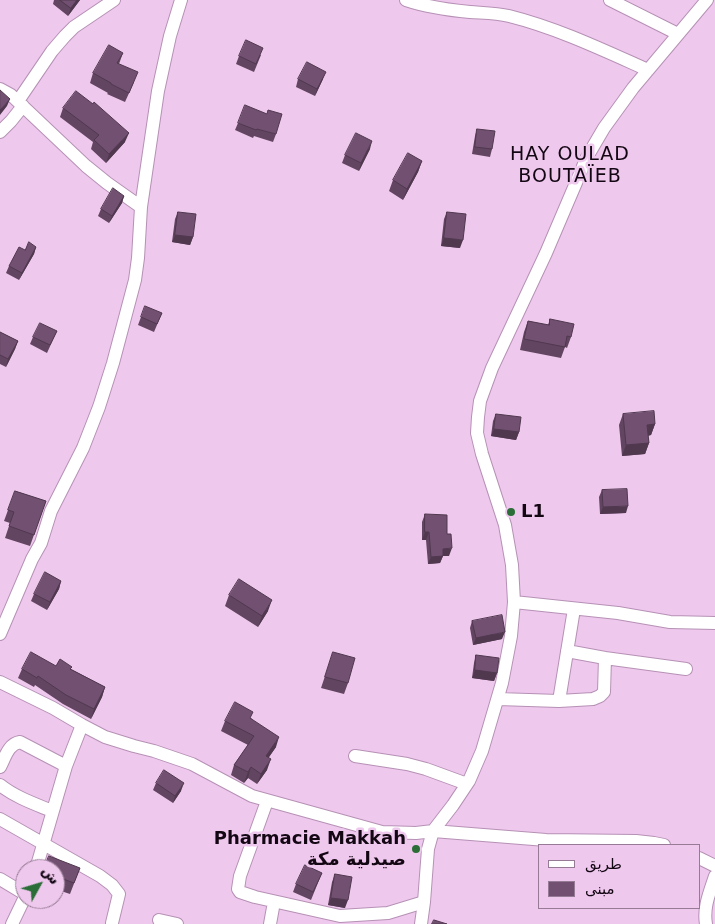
<!DOCTYPE html>
<html>
<head>
<meta charset="utf-8">
<style>
	body { margin:0 }
	#map { position:relative; width:715px; height:924px; overflow:hidden; background:#efc8ee; font-family:"DejaVu Sans","Noto Naskh Arabic",sans-serif }
	canvas { display:block }
	.legend { position:absolute; left:538px; top:844px; width:162px; height:65px; box-sizing:border-box; background:#efc8ee; border:1px solid #977b96; margin:0; padding:6px 9px; list-style:none; font-size:15px; color:#130713 }
	.legend li { display:flex; align-items:center; gap:10px; height:25px }
	.legend b { width:25px; border:1px solid #977b96 }
	.north { position:absolute; left:15px; top:859px; width:50px; height:50px; box-sizing:border-box; background:#efc8ee; border:1px solid #977b96; border-radius:50%; rotate:51deg; font-size:14px; font-weight:700; line-height:20px; text-align:center; color:#130713 }
	.north::after { content:''; display:block; margin:auto; width:18px; height:22px; background:#2b6d37; clip-path:polygon(50% 0,100% 100%,50% 72%,0 100%) }
</style>
</head>
<body>
<div id="map">
<canvas width="715" height="924"></canvas>
<ul class="legend">
<li><b style="height:6px;background:#fff"></b>طريق</li>
<li><b style="height:14px;background:#725071"></b>مبنى</li>
</ul>
<div class="north">ش</div>
</div>
<script>
const c = document.querySelector('canvas').getContext('2d');
c.lineJoin = 'round';
function stroke(path, color, width, dash) { c.strokeStyle = color; c.lineWidth = width; c.lineCap = dash ? 'butt' : 'round'; c.setLineDash(dash || []); c.stroke(path); }
function paint(path, color) { c.fillStyle = color; c.fill(path, 'evenodd'); }
function label(font, color, halo, rows, align = 'center') {
  c.font = font + ' "DejaVu Sans","Noto Naskh Arabic",sans-serif'; c.lineWidth = 5; c.setLineDash([]); c.textBaseline = 'middle'; c.strokeStyle = halo; c.fillStyle = color; for (const [text, x, y, turn = 0] of rows) {
    c.save(); c.translate(x, y); c.rotate((+turn || 0) * Math.PI / 180); c.textAlign = isNaN(turn) ? turn : align; if (halo) c.strokeText(text, 0, 0); c.fillText(text, 0, 0); c.restore();
  }
}
const minor = new Path2D(`
	M 406,0 C 427,7 449,10 470,12 C 483,13 496,13 509,16 C 557,28 603,50 648,70
	M 610,0 L 678,34
	M 0,89 L 11,95 L 86,166 L 107,183 L 141,207
	M 18,101 L 52,51 L 65,36 L 74,27 L 114,0
	M 0,132 L 11,121 L 23,106
	M 514,602 L 618,613 L 670,622 L 715,623
	M 0,634 L 32,559 L 41,543 L 51,511 L 83,448 L 99,407 L 113,363 L 135,280 L 138,258 L 141,207 L 158,91 L 170,36 L 181,0
	M 605,658 L 686,669
	M 0,682 L 53,708 L 82,725 L 105,737 L 134,746 L 154,751 L 192,764 L 252,796 L 382,832 L 416,833 L 433,831 L 546,840 L 636,841 L 654,843 L 664,845
	M 498,699 L 559,701 L 593,699 L 600,696 L 604,692 L 605,658 L 567,651
	M 559,701 L 574,609
	M 355,756 L 407,764 L 426,769 L 467,784
	M 0,767 C 5,758 8,744 20,742 L 66,766
	M 0,785 C 15,797 35,804 52,811
	M 267,801 L 240,876 L 238,889 L 240,892 L 255,897 L 340,916 L 388,913 L 424,902
	M 0,819 L 100,876 L 112,885 L 119,894 L 112,923
	M 699,858 L 715,866
	M 36,869 L 66,766 L 82,725
	M 0,879 L 25,894
	M 159,920 L 177,924
	M 12,924 L 25,897
	M 270,924 L 274,902
	M 421,924 L 424,902 L 428,849 L 433,831 L 453,805 L 469,781 L 482,751 L 502,683 L 511,636 L 514,602 L 512,565 L 505,525 L 482,454 L 477,433 L 478,417 L 480,401 L 492,368 L 546,253 L 587,157 L 604,128 L 633,88 L 707,0
	M 706,924 C 703,907 710,892 715,876`);
stroke(minor, '#b691b5', 14);
stroke(minor, '#fff', 12);
paint(new Path2D(`
	M 54,0 L 80,0 L 68,16 L 53,4 Z
	M 123,53 L 119,64 L 134,82 L 125,102 L 107,94 L 108,93 L 90,83 L 93,73 Z
	M 261,55 L 254,72 L 236,64 L 239,56 Z
	M 298,79 L 323,79 L 315,96 L 296,87 Z
	M 63,108 L 125,142 L 106,163 L 91,149 L 93,142 L 60,117 Z
	M 238,123 L 276,134 L 273,142 L 254,136 L 253,138 L 235,130 Z
	M 477,129 L 492,149 L 490,157 L 472,154 L 475,136 Z
	M 370,149 L 359,171 L 342,163 L 345,155 Z
	M 422,161 L 418,172 L 403,200 L 389,191 L 393,180 Z
	M 124,196 L 122,203 L 109,223 L 98,216 L 101,209 Z
	M 178,212 L 193,237 L 190,245 L 172,242 L 175,219 Z
	M 447,212 L 460,248 L 441,246 L 444,219 Z
	M 36,247 L 34,254 L 19,280 L 6,273 L 9,266 L 25,250 Z
	M 162,313 L 154,332 L 138,325 L 141,317 Z
	M 550,319 L 571,337 L 567,348 L 565,347 L 561,358 L 520,350 L 524,332 L 528,321 L 548,325 Z
	M 57,331 L 47,353 L 30,344 L 33,337 Z
	M 0,332 L 18,341 L 15,349 L 6,367 L 0,364 Z
	M 496,414 L 519,432 L 516,440 L 491,436 L 493,421 Z
	M 623,414 L 655,424 L 651,435 L 648,436 L 649,443 L 645,454 L 622,456 L 619,425 Z
	M 602,490 L 626,513 L 600,514 L 599,497 Z
	M 15,491 L 46,501 L 30,546 L 5,538 L 10,523 L 4,521 Z
	M 425,514 L 447,534 L 449,556 L 443,556 L 440,563 L 428,564 L 426,540 L 422,540 L 422,522 Z
	M 61,581 L 59,589 L 47,610 L 31,601 L 34,594 Z
	M 229,595 L 268,611 L 258,627 L 225,606 Z
	M 472,621 L 502,639 L 473,645 L 470,628 Z
	M 333,652 L 348,683 L 344,694 L 321,688 Z
	M 476,655 L 497,673 L 494,681 L 472,678 L 474,663 Z
	M 56,666 L 71,669 L 105,687 L 102,697 L 91,719 L 63,704 L 35,685 L 34,687 L 18,678 L 22,669 Z
	M 251,718 L 276,747 L 268,758 L 267,770 L 257,784 L 248,778 L 244,783 L 231,775 L 234,765 L 248,745 L 221,731 L 225,721 Z
	M 156,783 L 181,791 L 173,803 L 153,790 Z
	M 80,868 L 70,894 L 55,889 L 55,869 Z
	M 322,873 L 311,900 L 293,892 L 296,884 Z
	M 335,874 L 345,908 L 328,905 L 332,882 Z`), '#624561');
paint(new Path2D(`
	M 77,0 L 80,0 L 68,16 L 71,8 Z
	M 326,72 L 323,79 L 315,96 L 317,89 Z
	M 10,99 L 7,106 L 0,115 L 0,110 Z
	M 129,133 L 125,142 L 106,163 L 109,154 Z
	M 372,141 L 370,149 L 359,171 L 361,163 Z
	M 422,161 L 418,172 L 403,200 L 407,189 Z
	M 124,196 L 122,203 L 109,223 L 112,216 Z
	M 175,235 L 193,237 L 190,245 L 172,242 Z
	M 444,238 L 463,240 L 460,248 L 441,246 Z
	M 36,247 L 34,254 L 19,280 L 22,273 Z
	M 18,341 L 15,349 L 6,367 L 8,359 Z
	M 655,424 L 651,435 L 643,436 L 647,425 Z
	M 494,429 L 519,432 L 516,440 L 491,436 Z
	M 649,443 L 645,454 L 622,456 L 626,445 Z
	M 628,506 L 626,513 L 600,514 L 603,507 Z
	M 425,532 L 429,532 L 426,540 L 422,540 Z
	M 452,548 L 449,556 L 443,556 L 440,563 L 428,564 L 431,557 L 443,549 Z
	M 61,581 L 59,589 L 47,610 L 50,602 Z
	M 272,600 L 268,611 L 258,627 L 262,616 Z
	M 505,632 L 502,639 L 473,645 L 476,638 Z
	M 475,670 L 497,673 L 494,681 L 472,678 Z
	M 105,687 L 102,697 L 91,719 L 94,709 Z
	M 279,737 L 276,747 L 263,766 L 266,756 Z
	M 271,759 L 267,770 L 257,784 L 261,774 Z
	M 251,767 L 248,778 L 244,783 L 248,772 Z
	M 184,783 L 181,791 L 173,803 L 175,796 Z
	M 331,898 L 348,900 L 345,908 L 328,905 Z`), '#50384f');
const building = new Path2D(`
	M 60,0 L 77,0 L 71,8 Z
	M 246,40 L 263,48 L 256,64 L 239,56 Z
	M 109,45 L 123,53 L 117,63 L 138,72 L 129,93 L 111,84 L 111,83 L 93,73 Z
	M 307,62 L 326,72 L 317,89 L 298,79 Z
	M 0,90 L 10,99 L 0,110 Z
	M 76,91 L 93,104 L 94,102 L 129,133 L 109,154 L 94,140 L 99,135 L 63,108 Z
	M 245,105 L 267,114 L 268,110 L 282,114 L 276,134 L 257,129 L 256,130 L 238,123 Z
	M 477,129 L 495,131 L 492,149 L 475,147 Z
	M 356,133 L 372,141 L 361,163 L 345,155 Z
	M 408,153 L 422,161 L 407,189 L 393,180 Z
	M 113,188 L 124,196 L 112,216 L 101,209 Z
	M 178,212 L 196,214 L 193,237 L 175,235 Z
	M 447,212 L 466,214 L 463,240 L 444,238 Z
	M 29,242 L 36,247 L 22,273 L 9,266 L 19,247 L 25,250 Z
	M 145,306 L 162,313 L 157,324 L 141,317 Z
	M 550,319 L 574,324 L 571,337 L 567,336 L 565,347 L 524,339 L 528,321 L 549,325 Z
	M 40,323 L 57,331 L 50,345 L 33,337 Z
	M 0,332 L 18,341 L 8,359 L 0,355 Z
	M 654,411 L 655,424 L 647,425 L 649,443 L 626,445 L 623,414 Z
	M 496,414 L 521,417 L 519,432 L 494,429 Z
	M 627,489 L 628,506 L 603,507 L 602,490 Z
	M 15,491 L 46,501 L 34,535 L 9,526 L 14,512 L 8,510 Z
	M 425,514 L 447,515 L 447,534 L 451,534 L 452,548 L 443,549 L 443,556 L 431,557 L 429,532 L 425,532 Z
	M 45,572 L 61,581 L 50,602 L 34,594 Z
	M 239,579 L 272,600 L 262,616 L 229,595 Z
	M 502,615 L 505,632 L 476,638 L 472,621 Z
	M 31,652 L 56,666 L 60,659 L 72,667 L 70,669 L 105,687 L 94,709 L 66,695 L 38,676 L 37,678 L 22,669 Z
	M 333,652 L 355,658 L 348,683 L 325,677 Z
	M 476,655 L 499,658 L 497,673 L 475,670 Z
	M 235,702 L 253,712 L 250,718 L 279,737 L 266,756 L 271,759 L 261,774 L 251,767 L 248,772 L 234,765 L 254,736 L 225,721 Z
	M 164,770 L 184,783 L 175,796 L 156,783 Z
	M 49,856 L 80,868 L 74,883 L 55,876 L 55,869 L 44,869 Z
	M 305,865 L 322,873 L 313,892 L 296,884 Z
	M 335,874 L 352,877 L 348,900 L 331,898 Z
	M 434,920 L 447,924 L 432,924 Z`);
paint(building, '#725071');
stroke(building, '#50384f', 1);
for (const [x, y, r, color] of [
	[511,512,5,"#2b6d37"],
	[416,849,5,"#2b6d37"]
]) { const dot = new Path2D(); dot.arc(x, y, r, 0, 2 * Math.PI); c.fillStyle = color; c.fill(dot); stroke(dot, '#efc8ee', 2); }
label('bold 18px', '#130713', '#efc8ee', [
	["L1",521,512],
	["Pharmacie Makkah",406,839,"right"],
	["صيدلية مكة",406,860,"right"]
], 'left');
c.letterSpacing = '1px';
label('19px', '#130713', '#efc8ee', [
	["HAY OULAD",570,155],
	["BOUTAÏEB",570,177]
]);
c.letterSpacing = '0px';
</script>
</body>
</html>
